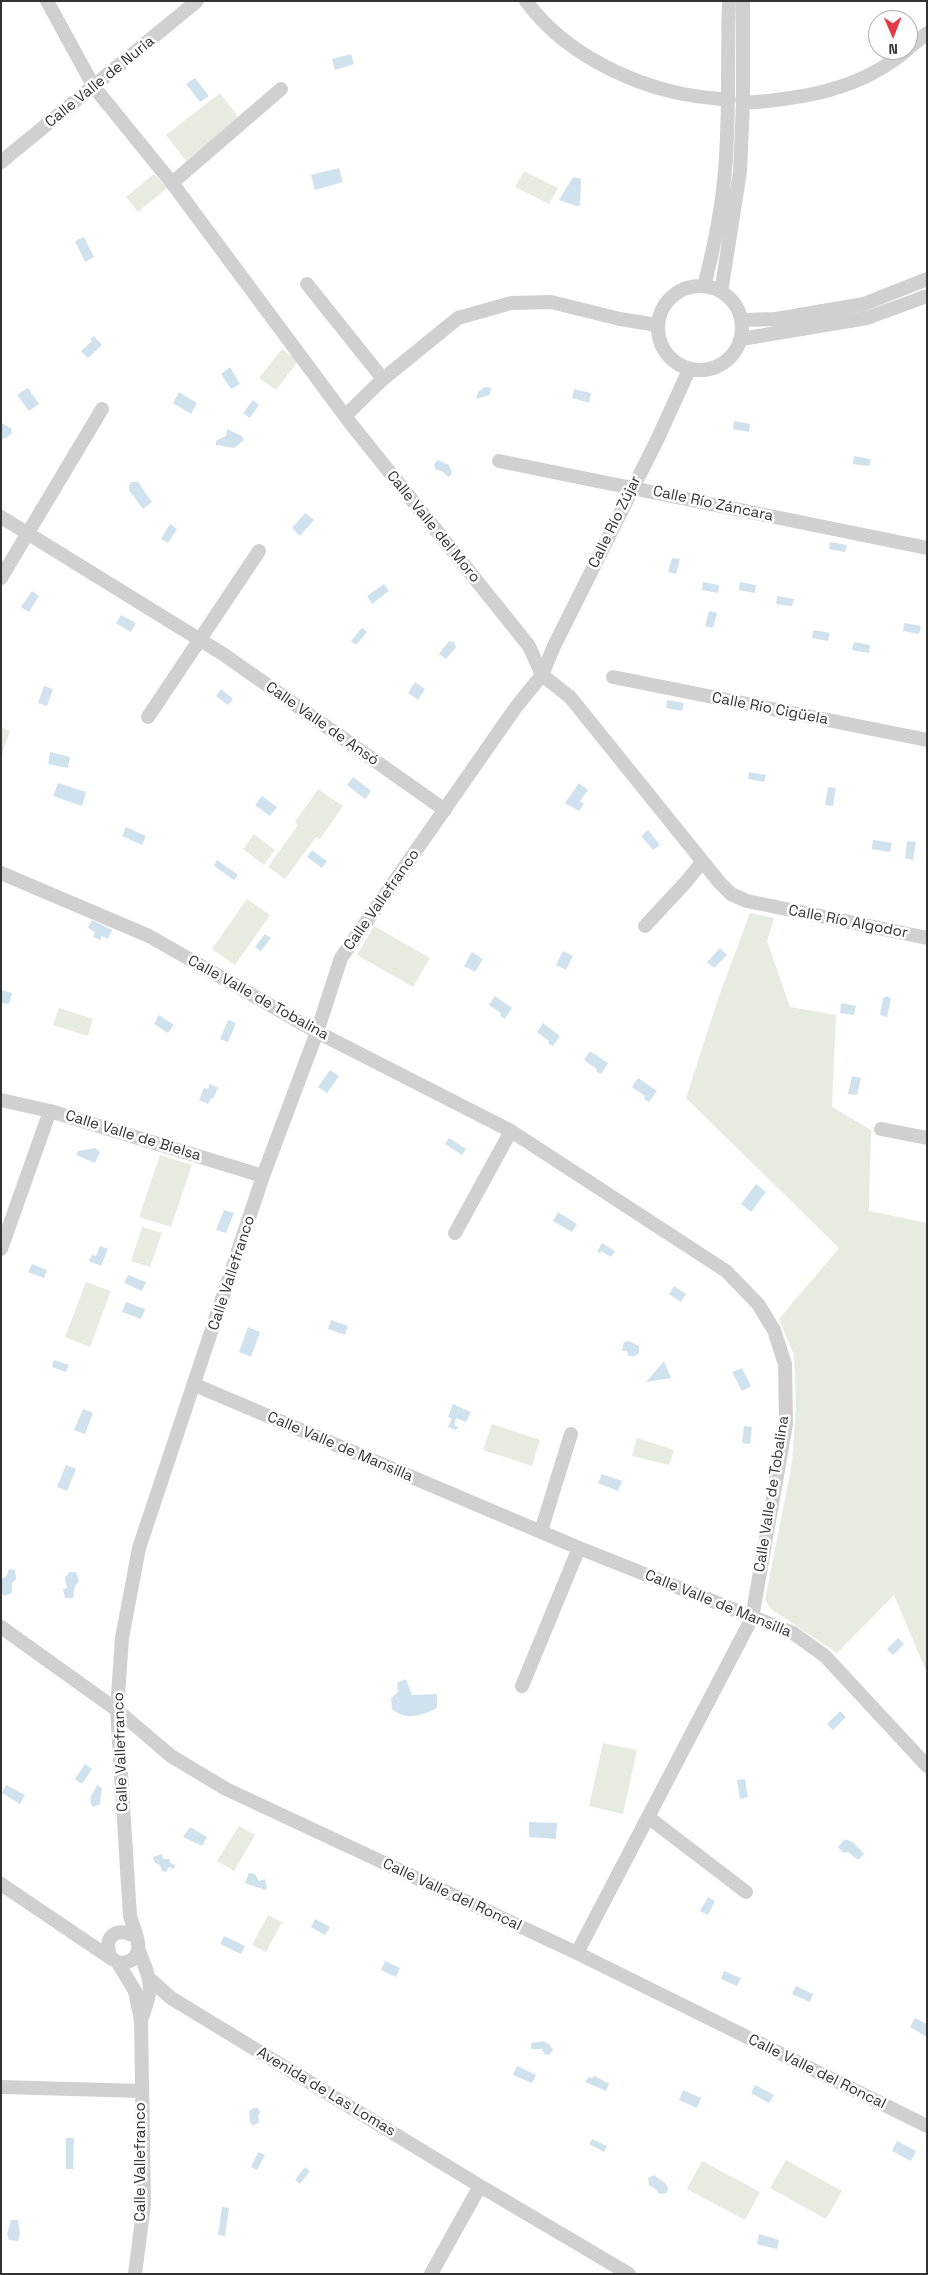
<!DOCTYPE html>
<html>
<head>
<meta charset="utf-8">
<style>
	body { margin:0 }
	#map { position:relative; width:928px; height:2275px; overflow:hidden; background:#fff; font-family:"Space Grotesk",sans-serif }
	canvas { display:block }
	.frame { position:absolute; inset:0; border:2px solid #333; pointer-events:none }
	.north { position:absolute; left:868px; top:10px; width:50px; height:50px; box-sizing:border-box; background:#fff; border:1px solid #adadad; border-radius:50%; rotate:179deg; font-size:14px; font-weight:700; line-height:20px; text-align:center; color:#333 }
	.north::after { content:''; display:block; margin:auto; width:18px; height:22px; background:#e63946; clip-path:polygon(50% 0,100% 100%,50% 72%,0 100%) }
</style>
</head>
<body>
<div id="map">
<canvas width="928" height="2275"></canvas>
<div class="frame"></div>
<div class="north">N</div>
</div>
<script>
const c = document.querySelector('canvas').getContext('2d');
c.lineJoin = 'round';
function paint(path, color) { c.fillStyle = color; c.fill(path, 'evenodd'); }
function stroke(path, color, width, dash) { c.strokeStyle = color; c.lineWidth = width; c.lineCap = dash ? 'butt' : 'round'; c.setLineDash(dash || []); c.stroke(path); }
function label(font, color, halo, rows, align = 'center') {
  c.font = font + ' "Space Grotesk",sans-serif'; c.lineWidth = 5; c.setLineDash([]); c.textBaseline = 'middle'; c.strokeStyle = halo; c.fillStyle = color; for (const [text, x, y, turn = 0] of rows) {
    c.save(); c.translate(x, y); c.rotate((+turn || 0) * Math.PI / 180); c.textAlign = isNaN(turn) ? turn : align; if (halo) c.strokeText(text, 0, 0); c.fillText(text, 0, 0); c.restore();
  }
}
paint(new Path2D(`
	M 220,93 L 240,119 L 186,161 L 166,135 Z
	M 524,171 L 558,188 L 549,204 L 515,187 Z
	M 154,174 L 167,188 L 138,212 L 126,197 Z
	M 282,349 L 298,361 L 276,390 L 259,378 Z
	M 1,727 L 10,731 L 2,754 L 1,754 Z
	M 318,789 L 343,806 L 320,839 L 316,837 L 285,879 L 268,867 L 298,825 L 295,822 Z
	M 254,834 L 275,850 L 264,865 L 243,849 Z
	M 247,899 L 270,915 L 235,965 L 212,949 Z
	M 750,913 L 774,918 L 767,941 L 790,1007 L 836,1015 L 832,1107 L 871,1130 L 869,1211 L 927,1223 L 927,1673 L 894,1595 L 837,1653 L 771,1609 L 765,1600 L 792,1463 L 796,1403 L 794,1355 L 779,1319 L 839,1248 L 686,1098 L 718,999 Z
	M 374,926 L 430,958 L 413,987 L 357,955 Z
	M 59,1008 L 93,1019 L 88,1036 L 53,1025 Z
	M 160,1155 L 192,1165 L 171,1227 L 139,1217 Z
	M 142,1227 L 162,1233 L 150,1267 L 131,1261 Z
	M 86,1282 L 111,1291 L 90,1347 L 65,1337 Z
	M 492,1424 L 540,1440 L 532,1466 L 483,1450 Z
	M 637,1438 L 674,1450 L 669,1465 L 632,1456 Z
	M 603,1743 L 637,1750 L 623,1814 L 589,1806 Z
	M 239,1826 L 255,1835 L 234,1871 L 217,1861 Z
	M 268,1915 L 282,1922 L 266,1952 L 252,1945 Z
	M 786,2160 L 842,2191 L 826,2219 L 770,2188 Z
	M 702,2161 L 760,2192 L 745,2220 L 687,2189 Z`), '#e6ecdf');
paint(new Path2D(`
	M 351,54 L 354,64 L 335,70 L 332,59 Z
	M 195,78 L 209,96 L 200,102 L 186,84 Z
	M 339,168 L 343,182 L 315,190 L 311,175 Z
	M 573,177 L 581,179 L 580,205 L 577,206 L 559,200 Z
	M 84,237 L 94,257 L 85,262 L 75,241 Z
	M 94,336 L 102,345 L 88,358 L 81,351 L 92,341 L 90,339 Z
	M 230,367 L 240,384 L 231,389 L 221,374 Z
	M 485,387 L 491,388 L 490,395 L 476,399 L 478,392 Z
	M 28,388 L 39,404 L 29,411 L 17,395 Z
	M 574,389 L 591,393 L 589,403 L 572,398 Z
	M 179,392 L 197,403 L 191,414 L 173,403 Z
	M 253,400 L 259,405 L 250,418 L 243,413 Z
	M 734,421 L 750,424 L 749,432 L 733,429 Z
	M 1,423 L 11,428 L 12,433 L 6,438 L 1,439 Z
	M 227,429 L 242,436 L 244,440 L 234,448 L 216,445 L 216,441 L 226,436 Z
	M 854,456 L 871,459 L 869,466 L 853,464 Z
	M 438,460 L 449,465 L 452,473 L 450,476 L 448,477 L 443,472 L 435,469 L 434,464 Z
	M 132,482 L 138,482 L 152,502 L 143,509 L 129,490 L 129,486 Z
	M 305,513 L 314,520 L 300,536 L 292,528 Z
	M 170,524 L 177,529 L 168,543 L 161,539 Z
	M 830,542 L 847,545 L 845,552 L 829,549 Z
	M 672,558 L 680,559 L 676,574 L 668,572 Z
	M 703,582 L 719,585 L 718,593 L 702,590 Z
	M 740,582 L 756,585 L 755,593 L 739,590 Z
	M 384,584 L 389,591 L 372,604 L 367,596 Z
	M 32,591 L 39,596 L 29,612 L 21,607 Z
	M 777,596 L 794,599 L 792,606 L 776,604 Z
	M 709,611 L 717,613 L 713,628 L 705,626 Z
	M 121,615 L 136,623 L 131,632 L 116,623 Z
	M 904,623 L 921,626 L 919,634 L 903,631 Z
	M 362,628 L 367,632 L 356,645 L 351,641 Z
	M 813,630 L 830,633 L 828,641 L 812,638 Z
	M 449,641 L 454,642 L 456,647 L 446,659 L 439,654 Z
	M 854,642 L 870,645 L 869,653 L 852,650 Z
	M 415,682 L 425,689 L 418,700 L 408,693 Z
	M 44,686 L 53,689 L 47,706 L 38,703 Z
	M 221,689 L 233,699 L 228,705 L 216,696 Z
	M 667,700 L 684,703 L 682,711 L 666,708 Z
	M 50,752 L 70,757 L 68,768 L 48,764 Z
	M 749,772 L 766,775 L 764,782 L 748,779 Z
	M 353,777 L 371,791 L 365,799 L 347,785 Z
	M 58,783 L 86,792 L 82,806 L 53,796 Z
	M 579,783 L 588,790 L 580,801 L 584,804 L 579,811 L 565,803 Z
	M 828,787 L 836,788 L 833,806 L 825,805 Z
	M 262,796 L 277,807 L 270,816 L 255,805 Z
	M 126,827 L 146,836 L 142,845 L 122,836 Z
	M 648,830 L 660,845 L 653,850 L 641,836 Z
	M 873,840 L 892,843 L 890,852 L 872,849 Z
	M 907,841 L 916,842 L 913,860 L 905,858 Z
	M 312,850 L 327,861 L 322,868 L 307,857 Z
	M 217,860 L 238,875 L 234,880 L 214,866 Z
	M 92,920 L 112,930 L 108,939 L 102,936 L 100,940 L 93,937 L 95,932 L 88,928 Z
	M 265,934 L 271,938 L 261,951 L 255,947 Z
	M 720,948 L 727,955 L 714,968 L 707,962 Z
	M 563,951 L 573,956 L 566,970 L 556,965 Z
	M 472,952 L 483,959 L 475,972 L 464,966 Z
	M 1,990 L 12,993 L 9,1004 L 1,1003 Z
	M 495,996 L 512,1008 L 505,1019 L 500,1016 L 501,1013 L 489,1005 Z
	M 887,996 L 891,999 L 887,1017 L 880,1015 L 883,998 Z
	M 841,1003 L 856,1006 L 854,1015 L 840,1013 Z
	M 159,1015 L 174,1025 L 168,1033 L 154,1024 Z
	M 228,1020 L 236,1023 L 228,1042 L 220,1039 Z
	M 543,1023 L 560,1036 L 553,1046 L 548,1043 L 549,1041 L 537,1032 Z
	M 590,1051 L 608,1063 L 601,1074 L 596,1071 L 597,1069 L 584,1060 Z
	M 330,1070 L 339,1076 L 327,1093 L 318,1087 Z
	M 852,1076 L 861,1078 L 857,1095 L 848,1094 Z
	M 638,1078 L 657,1091 L 649,1102 L 644,1099 L 645,1096 L 632,1087 Z
	M 210,1084 L 218,1088 L 213,1099 L 211,1098 L 208,1104 L 199,1100 L 204,1088 L 208,1089 Z
	M 449,1138 L 466,1149 L 462,1155 L 445,1144 Z
	M 95,1148 L 100,1152 L 95,1163 L 76,1155 L 78,1151 Z
	M 756,1184 L 766,1192 L 751,1212 L 741,1204 Z
	M 224,1210 L 234,1213 L 226,1233 L 216,1230 Z
	M 558,1212 L 577,1224 L 572,1232 L 553,1221 Z
	M 602,1243 L 615,1251 L 611,1257 L 601,1251 L 600,1253 L 597,1252 Z
	M 100,1246 L 108,1249 L 101,1266 L 89,1261 L 92,1255 L 96,1256 Z
	M 32,1264 L 47,1270 L 44,1278 L 28,1272 Z
	M 128,1275 L 146,1282 L 142,1291 L 124,1283 Z
	M 674,1286 L 686,1294 L 681,1302 L 669,1294 Z
	M 126,1302 L 145,1309 L 141,1319 L 122,1312 Z
	M 331,1320 L 348,1326 L 345,1335 L 328,1329 Z
	M 248,1327 L 260,1332 L 251,1357 L 239,1352 Z
	M 629,1341 L 639,1346 L 639,1353 L 635,1356 L 628,1356 L 627,1351 L 622,1351 L 624,1342 Z
	M 54,1360 L 69,1365 L 66,1372 L 52,1367 Z
	M 664,1361 L 671,1378 L 646,1382 Z
	M 742,1368 L 751,1386 L 742,1391 L 732,1372 Z
	M 453,1404 L 471,1412 L 466,1422 L 456,1418 L 454,1425 L 458,1427 L 456,1430 L 448,1427 L 452,1419 L 448,1417 Z
	M 83,1409 L 93,1413 L 85,1434 L 74,1430 Z
	M 744,1426 L 752,1427 L 750,1444 L 742,1443 Z
	M 66,1465 L 76,1469 L 67,1491 L 57,1487 Z
	M 602,1474 L 622,1481 L 618,1491 L 598,1483 Z
	M 9,1569 L 15,1570 L 16,1579 L 12,1583 L 12,1593 L 5,1596 L 1,1593 L 1,1579 L 6,1577 Z
	M 69,1572 L 76,1572 L 79,1581 L 75,1586 L 73,1598 L 65,1598 L 63,1589 L 67,1588 L 65,1578 Z
	M 898,1638 L 904,1644 L 893,1655 L 887,1649 Z
	M 406,1679 L 412,1695 L 437,1694 L 437,1707 L 435,1709 C 420,1716 406,1721 392,1709 L 391,1698 L 398,1692 L 397,1683 Z
	M 840,1711 L 846,1717 L 833,1730 L 827,1724 Z
	M 85,1764 L 92,1769 L 82,1784 L 75,1779 Z
	M 745,1779 L 748,1797 L 740,1799 L 737,1780 Z
	M 6,1785 L 25,1795 L 20,1804 L 2,1793 Z
	M 97,1785 L 102,1788 L 100,1804 L 94,1807 L 91,1805 L 90,1798 Z
	M 529,1822 L 557,1823 L 556,1839 L 529,1837 Z
	M 190,1827 L 207,1837 L 202,1846 L 183,1837 Z
	M 845,1839 L 854,1843 L 864,1854 L 858,1860 L 848,1852 L 843,1853 L 838,1847 Z
	M 162,1854 L 163,1859 L 170,1859 L 170,1863 L 175,1865 L 174,1869 L 169,1867 L 166,1872 L 162,1871 L 160,1865 L 155,1863 L 153,1857 Z
	M 249,1873 L 255,1874 L 259,1881 L 265,1879 L 267,1888 L 265,1890 L 245,1883 Z
	M 708,1897 L 715,1901 L 708,1915 L 700,1911 Z
	M 315,1919 L 330,1927 L 325,1935 L 311,1927 Z
	M 224,1936 L 245,1946 L 241,1954 L 220,1944 Z
	M 385,1961 L 400,1968 L 396,1977 L 381,1970 Z
	M 724,1971 L 741,1978 L 737,1986 L 721,1979 Z
	M 796,1986 L 813,1994 L 810,2002 L 792,1994 Z
	M 915,2018 L 927,2024 L 927,2037 L 910,2027 Z
	M 543,2041 L 549,2044 L 553,2050 L 549,2055 L 544,2054 L 542,2049 L 531,2049 L 531,2043 Z
	M 517,2066 L 536,2075 L 532,2083 L 513,2075 Z
	M 595,2076 L 609,2084 L 606,2091 L 585,2082 L 589,2077 L 592,2078 Z
	M 755,2085 L 774,2095 L 769,2103 L 751,2093 Z
	M 683,2090 L 701,2098 L 697,2108 L 679,2100 Z
	M 254,2108 L 258,2108 L 260,2112 L 258,2116 L 259,2122 L 253,2126 L 250,2122 L 249,2111 Z
	M 66,2138 L 74,2138 L 73,2169 L 66,2169 Z
	M 592,2139 L 607,2146 L 604,2152 L 589,2144 Z
	M 897,2141 L 916,2151 L 911,2161 L 892,2151 Z
	M 258,2152 L 265,2155 L 257,2170 L 251,2167 Z
	M 305,2167 L 310,2171 L 300,2184 L 295,2180 Z
	M 654,2175 L 665,2183 L 668,2187 L 667,2193 L 659,2194 L 657,2190 L 649,2185 L 648,2178 Z
	M 222,2207 L 229,2208 L 225,2236 L 218,2235 Z
	M 11,2220 L 18,2220 L 20,2234 L 18,2241 L 9,2240 L 7,2235 Z
	M 759,2234 L 779,2240 L 777,2249 L 757,2244 Z`), '#cfe2ee');
stroke(new Path2D(`
	M 47,1 L 94,87 L 172,183 L 351,424 L 529,646 L 542,675 L 570,697 L 720,883 L 731,894 L 747,901 L 927,938
	M 526,1 C 562,50 624,82 683,94 C 698,97 713,98 729,100
	M 908,49 L 927,33
	M 743,103 C 802,99 860,90 907,50
	M 1,162 L 197,1
	M 172,183 L 281,89
	M 307,284 L 383,379
	M658 328a42 42 0 1 1 84 0a42 42 0 1 1-84 0Z
	M 704,286 C 714,248 722,209 725,170 C 730,114 727,57 729,1
	M 721,292 L 740,172 L 743,103 L 743,1
	M 742,320 L 776,319 L 864,304 L 927,279
	M 741,339 L 867,318 L 927,296
	M 345,416 L 383,379 L 458,318 L 511,303 L 551,302 L 620,319 L 657,325
	M 499,461 L 927,548
	M 1,517 L 223,654 L 445,810
	M 1,578 L 102,409
	M 613,677 L 927,740
	M 148,717 L 259,551
	M 1,873 L 149,936 L 317,1032 L 511,1131 L 726,1271 L 758,1304 L 774,1330 L 785,1364 L 786,1424 L 752,1618 L 577,1953
	M 645,926 L 686,882 L 702,862
	M 1,1100 L 50,1111 L 263,1176
	M 881,1129 L 927,1138
	M 455,1233 L 511,1131
	M 1,1249 L 50,1111
	M 195,1385 L 579,1548 L 793,1633 L 825,1656 L 927,1766
	M 541,1531 L 571,1434
	M 1,1627 L 117,1710 L 171,1756 L 226,1789 L 577,1953 L 927,2126
	M 522,1686 L 579,1548
	M 648,1817 L 746,1892
	M 1,1884 L 112,1959
	M 136,1937 C 118,1927 103,1934 110,1956 C 115,1962 120,1964 127,1962 C 148,1956 134,1930 130,1916 L 117,1710 L 122,1638 L 139,1548 L 263,1176 L 317,1032 L 341,958 L 516,707 L 542,675 L 554,646 L 658,438 L 689,370
	M 139,1951 C 152,1984 154,1986 141,2020
	M 118,1963 L 135,1991 L 141,2020 L 144,2204 L 135,2274
	M 151,1980 L 171,1998 L 480,2186 L 629,2274
	M 1,2087 L 142,2091
	M 431,2274 L 480,2186`), '#d0d0d0', 14);
label('15px', '#333', '#fff', [
	["Calle Valle de Nuria",100,82,-39],
	["Calle Río Záncara",713,504,12],
	["Calle Río Zújar",615,522,-64],
	["Calle Valle del Moro",433,527,51],
	["Calle Río Cigüela",770,709,11],
	["Calle Valle de Ansó",322,724,35],
	["Calle Vallefranco",382,900,-55],
	["Calle Río Algodor",848,922,11],
	["Calle Valle de Tobalina",258,998,29],
	["Calle Valle de Bielsa",133,1136,17],
	["Calle Vallefranco",232,1273,-72],
	["Calle Valle de Mansilla",340,1447,23],
	["Calle Valle de Tobalina",772,1494,-81],
	["Calle Valle de Mansilla",718,1604,22],
	["Calle Vallefranco",121,1752,-92],
	["Calle Valle del Roncal",452,1895,25],
	["Calle Valle del Roncal",817,2072,26],
	["Avenida de Las Lomas",326,2092,31],
	["Calle Vallefranco",141,2162,-90]
]);
</script>
</body>
</html>
